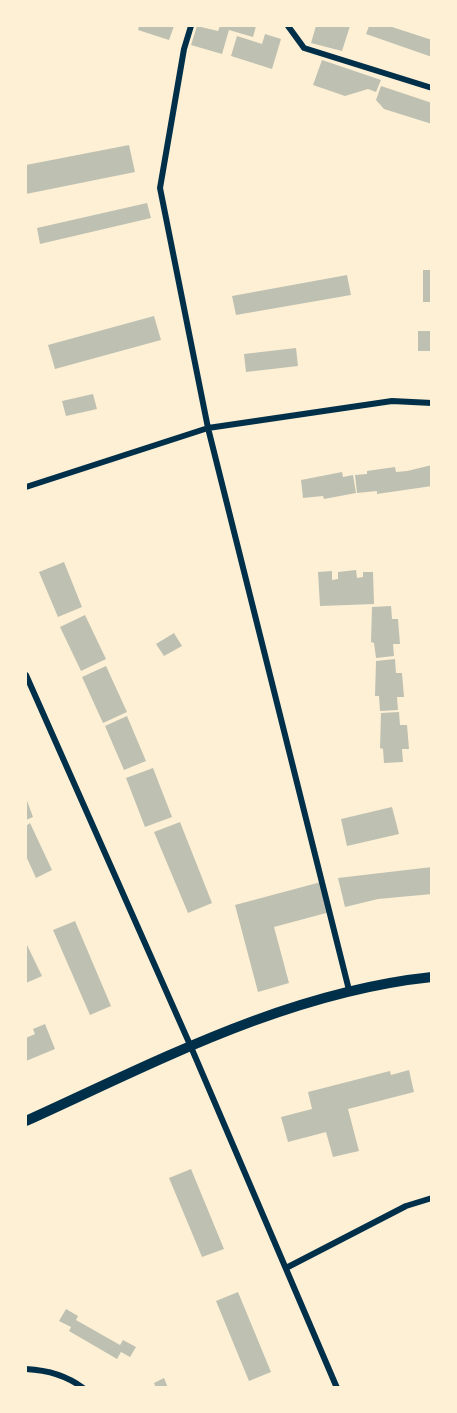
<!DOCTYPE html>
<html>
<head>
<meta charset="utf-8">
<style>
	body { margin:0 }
	#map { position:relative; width:457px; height:1413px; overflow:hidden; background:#fdf0d5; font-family:"Public Sans",sans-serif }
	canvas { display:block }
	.frame { position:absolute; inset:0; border:27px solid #fdf0d5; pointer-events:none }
</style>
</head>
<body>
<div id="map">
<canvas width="457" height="1413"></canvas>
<div class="frame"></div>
</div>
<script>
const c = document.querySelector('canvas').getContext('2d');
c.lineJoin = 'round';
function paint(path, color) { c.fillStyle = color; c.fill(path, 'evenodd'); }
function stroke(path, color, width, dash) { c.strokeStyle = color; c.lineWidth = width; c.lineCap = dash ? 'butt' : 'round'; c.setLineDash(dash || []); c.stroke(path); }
paint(new Path2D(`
	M 139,26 L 174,26 L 169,40 L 138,30 Z
	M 197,26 L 218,31 L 220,26 L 256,26 L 253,37 L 229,30 L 222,54 L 191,45 Z
	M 316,26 L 350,26 L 342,51 L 311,43 Z
	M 369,26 L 389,26 L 432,40 L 432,57 L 366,34 Z
	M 265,34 L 281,39 L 272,69 L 231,56 L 237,36 L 262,44 Z
	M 322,60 L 381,80 L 376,92 L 368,89 L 345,96 L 313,85 Z
	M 381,86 L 432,103 L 432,124 L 384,109 L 376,100 Z
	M 129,145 L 135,172 L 26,194 L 26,165 Z
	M 147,203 L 151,218 L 40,244 L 37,228 Z
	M 423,270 L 432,270 L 432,302 L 423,302 Z
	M 347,275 L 351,295 L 236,315 L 232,296 Z
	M 154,316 L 161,340 L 55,369 L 48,345 Z
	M 418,331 L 432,331 L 432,351 L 418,351 Z
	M 296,348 L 298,366 L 246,372 L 244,354 Z
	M 93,394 L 97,409 L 66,416 L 62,401 Z
	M 432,465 L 432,486 L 377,494 L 377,491 L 357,493 L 355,475 L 367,474 L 367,471 L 395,467 L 396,472 L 407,471 Z
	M 342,472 L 343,477 L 353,475 L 356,493 L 324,499 L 323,496 L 303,498 L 301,480 Z
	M 64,562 L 82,607 L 58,617 L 39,572 Z
	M 356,570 L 357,578 L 363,577 L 363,572 L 373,572 L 374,604 L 320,606 L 318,572 L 332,571 L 332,580 L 338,579 L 338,572 Z
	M 391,606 L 392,619 L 398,619 L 400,644 L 393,644 L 394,656 L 376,658 L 374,643 L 371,642 L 372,607 Z
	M 85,615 L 106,659 L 81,671 L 60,627 Z
	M 174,633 L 182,646 L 164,656 L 156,644 Z
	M 395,659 L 396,673 L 402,673 L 404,697 L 397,697 L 398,710 L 380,711 L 379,696 L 375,696 L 376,661 Z
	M 106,666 L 127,712 L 103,723 L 82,677 Z
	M 399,712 L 400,725 L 407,725 L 409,749 L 402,749 L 403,762 L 384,763 L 383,749 L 380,748 L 381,713 Z
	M 127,716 L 146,761 L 124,770 L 105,726 Z
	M 153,768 L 172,817 L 145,827 L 126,778 Z
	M 26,798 L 33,817 L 26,820 Z
	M 392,807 L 399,834 L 347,846 L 341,819 Z
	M 180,822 L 212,903 L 188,913 L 154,832 Z
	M 30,823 L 52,870 L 36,878 L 26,856 L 26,826 Z
	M 432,867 L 432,894 L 378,899 L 345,907 L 338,878 Z
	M 321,882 L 330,912 L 274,927 L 289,983 L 258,992 L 235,905 Z
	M 75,921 L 111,1006 L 90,1015 L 53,930 Z
	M 27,945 L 42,976 L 26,983 L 26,946 Z
	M 45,1024 L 55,1049 L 26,1061 L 26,1038 L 35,1034 L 33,1029 Z
	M 409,1070 L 414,1092 L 348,1109 L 359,1151 L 333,1157 L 326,1132 L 288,1142 L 281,1117 L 312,1109 L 308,1092 L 390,1071 L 391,1075 Z
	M 191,1169 L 224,1249 L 202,1257 L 169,1178 Z
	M 238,1292 L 271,1372 L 249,1381 L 216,1301 Z
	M 66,1309 L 78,1316 L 76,1320 L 120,1345 L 123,1340 L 136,1347 L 130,1357 L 121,1352 L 117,1359 L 69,1331 L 71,1327 L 59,1321 Z
	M 164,1378 L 168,1388 L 156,1388 L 154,1383 Z`), '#bec0b2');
stroke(new Path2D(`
	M 191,26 L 184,49 L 160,188 L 208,428 L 392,401 L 432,403
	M 288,26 L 304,48 L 432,88
	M 26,487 L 208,428 L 349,990
	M 26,675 L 191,1047 L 337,1388
	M 286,1268 L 406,1206 L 432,1198
	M 26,1369 C 46,1370 66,1375 83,1388`), '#003049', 6);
stroke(new Path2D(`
	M 26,1121 C 156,1062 287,992 432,977`), '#003049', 10);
</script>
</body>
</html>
